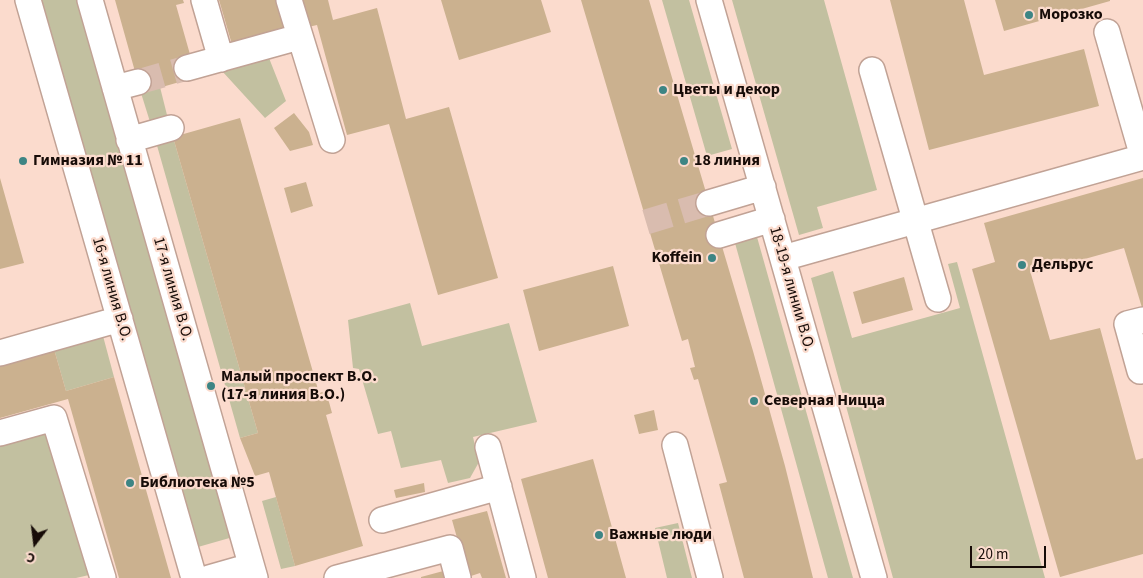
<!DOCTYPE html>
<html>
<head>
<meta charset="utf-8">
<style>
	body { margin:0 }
	#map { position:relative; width:1143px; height:578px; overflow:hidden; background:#fbdbcd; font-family:"Source Sans 3",sans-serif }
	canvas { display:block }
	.north { position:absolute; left:10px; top:518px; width:50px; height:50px; -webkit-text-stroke:4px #fbdbcd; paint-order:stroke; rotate:195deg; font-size:14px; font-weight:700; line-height:20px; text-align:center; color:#170c08 }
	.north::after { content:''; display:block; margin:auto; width:18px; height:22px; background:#170c08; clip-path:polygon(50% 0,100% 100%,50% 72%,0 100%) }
	.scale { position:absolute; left:970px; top:546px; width:76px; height:22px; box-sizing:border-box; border:2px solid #170c08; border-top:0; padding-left:6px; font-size:15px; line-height:18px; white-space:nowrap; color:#170c08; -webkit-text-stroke:4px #fbdbcd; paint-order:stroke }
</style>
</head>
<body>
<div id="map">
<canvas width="1143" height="578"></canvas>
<div class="north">С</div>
<div class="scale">20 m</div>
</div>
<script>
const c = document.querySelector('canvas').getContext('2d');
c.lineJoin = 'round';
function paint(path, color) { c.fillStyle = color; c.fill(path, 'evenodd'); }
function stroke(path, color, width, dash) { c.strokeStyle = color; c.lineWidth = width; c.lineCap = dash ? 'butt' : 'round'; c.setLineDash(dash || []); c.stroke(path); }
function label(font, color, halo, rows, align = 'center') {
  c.font = font + ' "Source Sans 3",sans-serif'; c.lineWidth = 4.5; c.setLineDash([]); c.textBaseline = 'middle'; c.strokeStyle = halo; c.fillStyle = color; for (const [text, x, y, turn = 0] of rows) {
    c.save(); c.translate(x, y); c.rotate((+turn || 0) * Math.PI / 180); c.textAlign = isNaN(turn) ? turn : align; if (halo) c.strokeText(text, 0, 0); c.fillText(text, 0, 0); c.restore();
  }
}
paint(new Path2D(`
	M 42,0 L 78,0 L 233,537 L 198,547 Z
	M 662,0 L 689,0 L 732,149 L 707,156 Z
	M 732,0 L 824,0 L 877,190 L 817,207 L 823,228 L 799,235 Z
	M 267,53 L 286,101 L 265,118 L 222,71 Z
	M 160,87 L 168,119 L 151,125 L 141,93 Z
	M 173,137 L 258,433 L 240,438 L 156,142 Z
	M 757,237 L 853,578 L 828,578 L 735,243 Z
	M 957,262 L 1045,578 L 893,578 L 811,278 L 833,271 L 852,338 L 960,308 L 948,264 Z
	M 410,303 L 422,346 L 509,323 L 537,422 L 473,437 L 479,462 L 470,478 L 448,483 L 441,460 L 401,468 L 391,431 L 378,434 L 359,369 L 353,368 L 348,320 Z
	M 103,336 L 114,377 L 66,391 L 54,349 Z
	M 49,427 L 89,575 L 76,578 L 0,578 L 0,440 Z
	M 276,497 L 295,566 L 281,569 L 262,501 Z
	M 678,523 L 692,578 L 667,578 L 655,528 Z`), '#c2c0a0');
paint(new Path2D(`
	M 115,0 L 183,0 L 184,3 L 176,5 L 191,58 L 190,79 L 141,93 Z
	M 219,0 L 279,0 L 288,32 L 233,48 Z
	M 301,0 L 328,0 L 333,20 L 377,8 L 406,119 L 449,107 L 498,278 L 438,295 L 389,124 L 347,135 L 317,25 L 308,27 Z
	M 441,0 L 541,0 L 551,32 L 459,60 Z
	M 581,0 L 649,0 L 753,351 L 785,466 L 813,578 L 744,578 L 719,484 L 727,482 L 698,379 L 694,380 L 690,368 L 695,367 L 688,339 L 682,341 Z
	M 890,0 L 964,0 L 984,75 L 1084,49 L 1099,106 L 929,150 Z
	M 995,0 L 1110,0 L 1110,1 L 1004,31 Z
	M 294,113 L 309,132 L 313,145 L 290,151 L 274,128 Z
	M 240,118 L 319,393 L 326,391 L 332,413 L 326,415 L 363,546 L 295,566 L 269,472 L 255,476 L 240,438 L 258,433 L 173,137 Z
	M 0,178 L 24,263 L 0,269 Z
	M 1143,178 L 1143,311 L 1124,248 L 1031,274 L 1050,340 L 1100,328 L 1136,460 L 1143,458 L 1143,554 L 1060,577 L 972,269 L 995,262 L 984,223 Z
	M 306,182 L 313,206 L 291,213 L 284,188 Z
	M 613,266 L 629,326 L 539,351 L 523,290 Z
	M 904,277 L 913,310 L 862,324 L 853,292 Z
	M 54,349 L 66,391 L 114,377 L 171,578 L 119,578 L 68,399 L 0,418 L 0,365 Z
	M 654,410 L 658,430 L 639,434 L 634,415 Z
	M 593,459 L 626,578 L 548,578 L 521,479 Z
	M 424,483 L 425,492 L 396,498 L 394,490 Z
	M 487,511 L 506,578 L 482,578 L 480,573 L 468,577 L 452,520 Z
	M 447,570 L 450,578 L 421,578 L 421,577 Z`), '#cbb18f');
stroke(new Path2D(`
	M 138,82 L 187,68
	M 646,222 L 709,203`), '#d9bcaf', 25, [25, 12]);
const minor = new Path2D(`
	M 28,0 L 194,578
	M 90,0 L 255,578
	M 204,0 L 221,59
	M 289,0 L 332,140
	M 709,0 L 874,578
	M 1107,32 L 1143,157
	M 187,68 L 299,37
	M 872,70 L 938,299
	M 115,88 L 138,82
	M 129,140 L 171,128
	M 709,203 L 763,187
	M 719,235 L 772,219
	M 783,258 L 1143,157
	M 0,353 L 120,319
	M 1140,371 L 1127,324 L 1143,320
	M 0,433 L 54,418 L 103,578
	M 675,445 L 710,578
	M 488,447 L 523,578
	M 382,520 L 499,487
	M 209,578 L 251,566
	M 337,578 L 450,548 L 458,578`);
stroke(minor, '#c1a295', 28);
stroke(minor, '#fff', 25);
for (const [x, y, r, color] of [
	[1029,15,5,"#3d8584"],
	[663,90,5,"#3d8584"],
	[23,161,5,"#3d8584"],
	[684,161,5,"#3d8584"],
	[712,258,5,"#3d8584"],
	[1022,265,5,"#3d8584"],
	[211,386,5,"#3d8584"],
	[754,401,5,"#3d8584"],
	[130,483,5,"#3d8584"],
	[599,535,5,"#3d8584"]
]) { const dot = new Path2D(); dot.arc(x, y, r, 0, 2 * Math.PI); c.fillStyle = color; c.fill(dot); stroke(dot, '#fbdbcd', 2); }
label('bold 16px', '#170c08', '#fbdbcd', [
	["Морозко",1039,15],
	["Цветы и декор",673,90],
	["Гимназия № 11",33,161],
	["18 линия",694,161],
	["Koffein",702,258,"right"],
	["Дельрус",1032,265],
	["Малый проспект В.О.",221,377],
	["(17-я линия В.О.)",221,395],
	["Северная Ницца",764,401],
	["Библиотека №5",140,483],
	["Важные люди",609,535]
], 'left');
label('16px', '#170c08', '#fbdbcd', [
	["16-я линия В.О.",111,289,74],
	["17-я линия В.О.",172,289,74],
	["18-19-я линии В.О.",791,289,74]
]);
</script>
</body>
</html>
